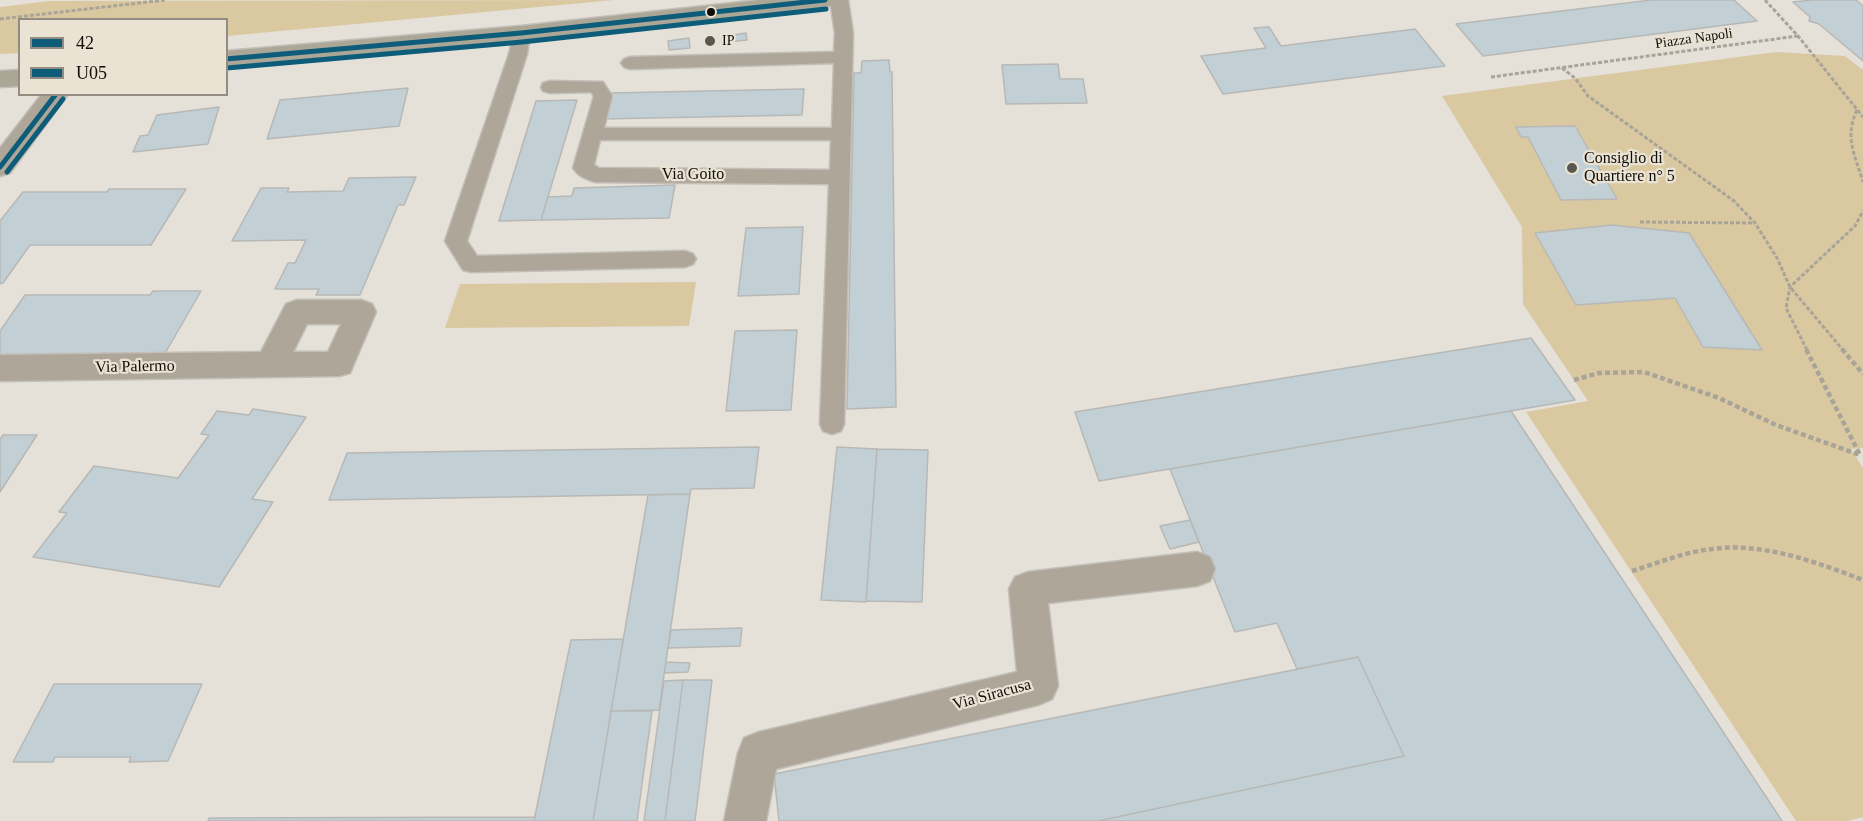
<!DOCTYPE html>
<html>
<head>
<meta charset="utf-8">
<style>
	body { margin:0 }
	#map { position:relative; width:1863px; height:821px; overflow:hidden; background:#e5e1d9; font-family:Georgia,serif }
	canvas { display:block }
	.legend { position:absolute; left:18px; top:18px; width:210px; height:78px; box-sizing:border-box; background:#eae3d4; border:2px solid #928d82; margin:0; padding:8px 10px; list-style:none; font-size:18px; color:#0f0c08 }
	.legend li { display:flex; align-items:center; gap:12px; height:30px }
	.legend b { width:30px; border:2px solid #928d82 }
</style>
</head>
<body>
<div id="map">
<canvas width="1863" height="821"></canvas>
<ul class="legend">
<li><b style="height:8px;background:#0c5c7a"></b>42</li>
<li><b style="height:8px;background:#0c5c7a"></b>U05</li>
</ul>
</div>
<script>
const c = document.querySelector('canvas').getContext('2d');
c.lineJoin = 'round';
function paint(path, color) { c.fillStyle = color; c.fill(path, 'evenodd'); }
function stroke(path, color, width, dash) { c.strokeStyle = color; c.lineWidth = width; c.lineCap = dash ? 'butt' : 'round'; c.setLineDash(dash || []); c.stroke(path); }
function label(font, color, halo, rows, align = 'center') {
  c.font = font + ' Georgia,serif'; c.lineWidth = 4.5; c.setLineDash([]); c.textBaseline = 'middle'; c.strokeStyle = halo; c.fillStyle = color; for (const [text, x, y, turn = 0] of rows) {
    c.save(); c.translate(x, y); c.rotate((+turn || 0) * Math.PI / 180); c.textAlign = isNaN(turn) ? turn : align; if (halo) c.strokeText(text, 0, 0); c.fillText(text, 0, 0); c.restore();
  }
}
paint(new Path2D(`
	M 614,0 L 227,36 L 226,20 L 20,20 L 19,53 L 0,54 L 0,7 L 49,1 Z
	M 1776,52 L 1845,56 L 1863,70 L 1863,448 L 1851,449 L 1863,468 L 1863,817 L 1847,821 L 1796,821 L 1526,412 L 1588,401 L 1523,304 L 1522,227 L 1442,96 Z
	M 696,282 L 689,326 L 445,328 L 460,284 Z`), '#dac8a1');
const building = new Path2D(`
	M 1651,0 L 1734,0 L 1757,21 L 1483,56 L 1456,24 Z
	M 1813,0 L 1856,0 L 1863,6 L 1863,61 L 1819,24 L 1809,21 L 1810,17 L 1793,2 Z
	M 1269,27 L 1281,46 L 1415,29 L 1445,66 L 1223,94 L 1201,56 L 1266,48 L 1254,28 Z
	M 746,33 L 747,40 L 728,42 L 727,36 Z
	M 689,38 L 690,48 L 669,50 L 668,41 Z
	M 889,60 L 890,72 L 892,72 L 896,407 L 847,409 L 854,73 L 861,73 L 862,61 Z
	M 1058,64 L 1060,79 L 1083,79 L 1087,103 L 1006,104 L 1002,65 Z
	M 408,88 L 399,126 L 267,139 L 280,100 Z
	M 804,89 L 802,115 L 602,119 L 609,93 Z
	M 577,100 L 541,220 L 499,221 L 536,101 Z
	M 219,107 L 208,144 L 133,152 L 140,136 L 148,135 L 157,115 Z
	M 1575,126 L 1617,199 L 1561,200 L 1528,137 L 1521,137 L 1516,127 Z
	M 416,177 L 404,205 L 398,205 L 360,295 L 316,295 L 319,289 L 275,289 L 288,263 L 295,263 L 306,240 L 232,241 L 261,188 L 289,188 L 287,192 L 343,191 L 349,178 Z
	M 675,185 L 669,218 L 541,220 L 548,197 L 572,196 L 574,188 Z
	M 109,189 L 186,189 L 151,245 L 30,245 L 3,283 L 0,284 L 0,221 L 23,192 L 107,192 Z
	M 1612,225 L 1689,233 L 1762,350 L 1703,347 L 1675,298 L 1576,305 L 1535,233 Z
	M 803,227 L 799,294 L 738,296 L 746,228 Z
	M 153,291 L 201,291 L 163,357 L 0,360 L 0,331 L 25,295 L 150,295 Z
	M 797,330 L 791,410 L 726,411 L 735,331 Z
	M 1531,338 L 1575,400 L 1099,481 L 1075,412 Z
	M 253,409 L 306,417 L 252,499 L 273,502 L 219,587 L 33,557 L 67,513 L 59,512 L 94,466 L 178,478 L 209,435 L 201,434 L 217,411 L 249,415 Z
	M 1511,411 L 1782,821 L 1098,821 L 1404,756 L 1358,657 L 1297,669 L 1277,623 L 1235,632 L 1170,469 Z
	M 3,435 L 37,435 L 0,492 L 0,440 Z
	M 759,447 L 754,488 L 691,489 L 690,494 L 329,500 L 347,453 Z
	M 837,447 L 877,449 L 866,602 L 821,600 Z
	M 877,449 L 928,450 L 922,602 L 866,601 Z
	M 690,494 L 659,710 L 611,711 L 648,495 Z
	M 1190,520 L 1199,542 L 1170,549 L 1160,526 Z
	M 742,628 L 740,646 L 668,648 L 671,630 Z
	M 623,639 L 593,821 L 534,821 L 571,640 Z
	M 1358,657 L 1404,756 L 1098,821 L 779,821 L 774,774 Z
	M 666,662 L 690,663 L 688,672 L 664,673 Z
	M 683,680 L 712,680 L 695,821 L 665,821 Z
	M 683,680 L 665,821 L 644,821 L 664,681 Z
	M 54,684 L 202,684 L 168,761 L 129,762 L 131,757 L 55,757 L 53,762 L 13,762 Z
	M 611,711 L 652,711 L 637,821 L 593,821 Z
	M 535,817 L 534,821 L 208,821 L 209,818 Z`);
paint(building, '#c2d0d5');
stroke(building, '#b7b8b6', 1.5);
const service = new Path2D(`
	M 830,0 L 848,0 L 853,33 L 844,424 L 841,431 L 832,434 L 823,431 L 820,424 L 829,184 L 595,182 C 586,179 578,176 573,168 L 594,96 L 591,92 L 550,93 L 543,91 L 541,87 L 543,83 L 550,81 L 603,82 L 612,96 L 604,128 L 832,128 L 834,63 L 630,69 L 624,67 L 621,63 L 624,59 L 630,57 L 834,52 L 835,33 ZM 600,140 L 831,140 L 830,170 L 599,168 L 594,165 Z
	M 521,28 L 527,29 L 530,33 L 527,54 L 467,241 L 477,256 L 685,251 L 693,254 L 696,259 L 693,264 L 685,267 L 471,272 L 463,270 L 445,241 L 509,54 L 515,29 Z`);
const minor = new Path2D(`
	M 42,94 L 68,94 L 10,173 L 0,176 L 0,148 Z
	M 297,300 L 361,300 L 372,304 L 376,312 L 350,373 L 339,376 L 0,381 L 0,355 L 261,352 L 286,304 ZM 307,324 L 341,324 L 328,352 L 293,352 Z
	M 1197,552 L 1210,557 L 1215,569 L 1210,581 L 1197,586 L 1048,603 L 1058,686 L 1052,699 L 1038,705 L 776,769 L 766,821 L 724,821 L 738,753 L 744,738 L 759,732 L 1017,672 L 1009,589 L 1015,577 L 1028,572 Z`);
const secondary = new Path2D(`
	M 760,0 L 837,0 L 833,5 L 825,7 L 521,40 L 226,66 L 226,51 L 521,26 Z
	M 20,70 L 20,86 L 0,87 L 0,71 Z`);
stroke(service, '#c2beb8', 3);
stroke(minor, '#c2beb8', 3);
stroke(secondary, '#c2beb8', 3);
stroke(new Path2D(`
	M 1765,0 L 1798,36 L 1863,117
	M 0,19 L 165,0
	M 1562,68 L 1575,78 L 1588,96 L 1734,201 L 1755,223 L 1777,258 L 1790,287 L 1843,350
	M 1491,77 L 1798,36
	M 1857,110 C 1844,137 1855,155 1863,182
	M 1640,222 L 1755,223
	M 1807,350 L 1786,308 L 1790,287 L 1855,226 L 1863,211`), '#a9a498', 3, [4, 2]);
stroke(new Path2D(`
	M 1842,349 L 1863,374
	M 1574,380 L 1599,373 L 1644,372 L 1719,398 L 1776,425 L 1860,455 L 1806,349
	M 1632,571 C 1658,563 1684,552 1712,549 C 1763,542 1816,562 1863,580`), '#a9a498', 4.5, [5, 3]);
paint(service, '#aea698');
paint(minor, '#aea698');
paint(secondary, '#aca696');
stroke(new Path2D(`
	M 226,59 L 521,33 L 825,0
	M 0,167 L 56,94`), '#0c5c7a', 5);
stroke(new Path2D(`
	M 227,68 L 522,42 L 826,9
	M 7,172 L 63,99`), '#0c5c7a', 5);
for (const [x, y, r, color] of [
	[711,12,5,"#0f0c08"],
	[710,41,6,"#5a5751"],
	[1572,168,6,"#5a5751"]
]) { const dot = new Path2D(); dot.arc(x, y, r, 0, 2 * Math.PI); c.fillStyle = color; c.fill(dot); stroke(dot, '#eae3d4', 2); }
label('14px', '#0f0c08', '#eae3d4', [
	["Piazza Napoli",1694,39,-8]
]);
label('14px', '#0f0c08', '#eae3d4', [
	["IP",722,41]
], 'left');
label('16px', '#0f0c08', '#eae3d4', [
	["Consiglio di",1584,159],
	["Quartiere n° 5",1584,177]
], 'left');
label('16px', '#0f0c08', '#eae3d4', [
	["Via Goito",693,175],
	["Via Palermo",135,367,-1],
	["Via Siracusa",992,695,-15]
]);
</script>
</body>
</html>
